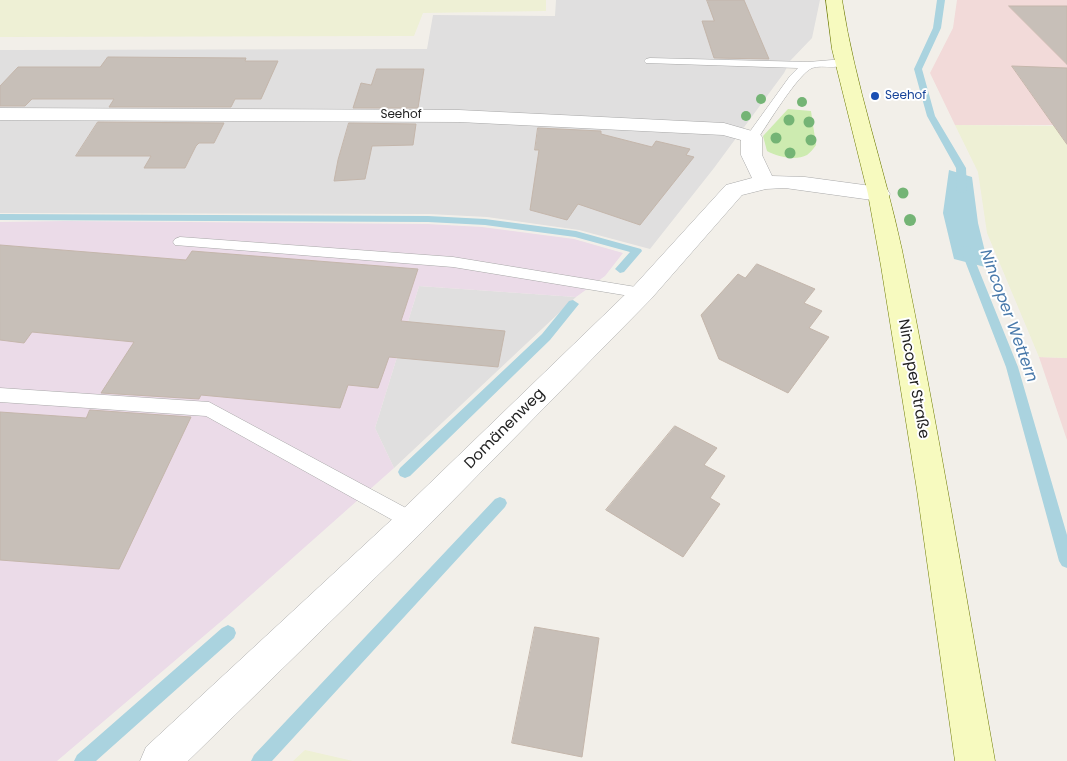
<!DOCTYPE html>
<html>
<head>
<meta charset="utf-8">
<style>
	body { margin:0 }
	canvas { display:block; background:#f2efe9 }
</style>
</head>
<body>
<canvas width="1067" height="761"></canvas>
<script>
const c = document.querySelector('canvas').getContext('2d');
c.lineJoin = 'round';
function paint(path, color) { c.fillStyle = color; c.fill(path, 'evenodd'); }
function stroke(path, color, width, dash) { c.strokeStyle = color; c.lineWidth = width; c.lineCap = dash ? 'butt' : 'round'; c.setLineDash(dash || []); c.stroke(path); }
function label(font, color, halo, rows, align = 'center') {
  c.font = font + ' Poppins,sans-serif'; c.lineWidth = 4; c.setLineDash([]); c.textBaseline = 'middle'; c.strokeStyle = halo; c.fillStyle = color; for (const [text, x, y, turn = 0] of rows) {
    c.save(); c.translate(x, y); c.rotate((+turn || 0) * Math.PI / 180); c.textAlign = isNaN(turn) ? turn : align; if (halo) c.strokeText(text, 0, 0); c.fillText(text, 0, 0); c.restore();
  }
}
paint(new Path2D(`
	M 556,0 L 820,0 L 812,38 L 790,61 L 784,73 L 714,168 L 650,249 L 579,230 L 487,217 L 429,214 L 0,213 L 0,50 L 427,49 L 433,15 L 555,16 Z
	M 419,286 L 576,297 L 394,468 L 375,428 Z`), '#e0dfdf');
paint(new Path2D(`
	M 957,0 L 1067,0 L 1067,125 L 955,125 L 930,73 L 953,28 Z
	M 1039,357 L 1067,358 L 1067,440 Z`), '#f2dad9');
paint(new Path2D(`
	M 66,221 L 427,224 L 482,227 L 574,239 L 623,253 L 605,276 L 576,297 L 419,286 L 375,428 L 394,468 L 225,618 L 57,761 L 0,761 L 0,222 Z`), '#ebdbe8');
paint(new Path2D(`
	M 0,0 L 546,0 L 546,11 L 423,13 L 414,36 L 0,37 Z
	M 955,125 L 1067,126 L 1067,358 L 1039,357 L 987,233 L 978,172 Z
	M 305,750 L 353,761 L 293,761 Z`), '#eef0d5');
paint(new Path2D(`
	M 788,109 L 811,111 L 816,145 C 814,148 810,153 807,155 C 796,161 778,157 767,151 L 763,136 Z`), '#cdebb0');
paint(new Path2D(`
	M 949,170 L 972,177 L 978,223 L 989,268 L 954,259 L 943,213 Z`), '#aad3df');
paint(new Path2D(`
	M 937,0 L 945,0 L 941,28 L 922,69 L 935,116 L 966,168 L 967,191 L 962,194 L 957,191 L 956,168 L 927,116 L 914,69 L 933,28 Z
	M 0,214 L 428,216 L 485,219 L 576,231 L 641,249 L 642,251 L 624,272 L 620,273 L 615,269 L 630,252 L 575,237 L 485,225 L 428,222 L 0,220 Z
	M 965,245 L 970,248 L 1018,367 L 1067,535 L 1067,568 L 1062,566 L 1059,561 L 1006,367 L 960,248 Z
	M 573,300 L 579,304 L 550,340 L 410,476 L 405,478 L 400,476 L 398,472 L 400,468 L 542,334 L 569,301 Z
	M 500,497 L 505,499 L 507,503 L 505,507 L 272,761 L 251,761 L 254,755 L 495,499 Z
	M 228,625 L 234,628 L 236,633 L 234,638 L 96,761 L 74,761 L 77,755 L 222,628 Z`), '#aad3df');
const building = new Path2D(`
	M 707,0 L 744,0 L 769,59 L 714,58 L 702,21 L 714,21 Z
	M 1009,6 L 1067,6 L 1067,64 Z
	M 108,57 L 246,58 L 245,61 L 278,61 L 261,99 L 235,99 L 231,107 L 109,107 L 114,99 L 32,99 L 25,106 L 0,106 L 0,86 L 18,67 L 100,67 Z
	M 1012,66 L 1067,68 L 1067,144 Z
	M 377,69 L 424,69 L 418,108 L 353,108 L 361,83 L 371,85 Z
	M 98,122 L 224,123 L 214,143 L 199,143 L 196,146 L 185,168 L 144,168 L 151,156 L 76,156 Z
	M 349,123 L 416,124 L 413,145 L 372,146 L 365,179 L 334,181 L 338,160 Z
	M 538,128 L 601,131 L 601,134 L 652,147 L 656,141 L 690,149 L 686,155 L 694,157 L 640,225 L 578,204 L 567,220 L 530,210 L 539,150 L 535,150 Z
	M 0,245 L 186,260 L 192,251 L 418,269 L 401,321 L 505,331 L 498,367 L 389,357 L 378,388 L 348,385 L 340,408 L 201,395 L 199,399 L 101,393 L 134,342 L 32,332 L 24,343 L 0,340 Z
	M 757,264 L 815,289 L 804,303 L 822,311 L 809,328 L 829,337 L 788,393 L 719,359 L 701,315 L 738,274 L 745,278 Z
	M 90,410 L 191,417 L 119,569 L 0,560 L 0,412 L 86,418 Z
	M 675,426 L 717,448 L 704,465 L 725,476 L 710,498 L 720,504 L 683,557 L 606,510 Z
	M 535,627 L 599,638 L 582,757 L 512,743 Z`);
paint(building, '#c7bfb8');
stroke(building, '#c4b6ab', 1);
const service = new Path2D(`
	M 650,58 L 808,62 L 844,59 L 850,62 C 841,71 823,64 812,68 C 798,74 767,125 757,140 L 752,141 L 746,137 L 790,76 L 798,68 L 646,63 L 644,61 L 646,59 Z
	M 180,237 L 453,257 L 642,288 L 648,289 L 650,293 L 648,297 L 642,298 L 453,267 L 175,245 L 173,242 L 175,239 Z
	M 0,388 L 209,402 L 419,515 L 422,521 L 419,527 L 412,530 L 405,527 L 206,416 L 0,402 Z`);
const minor = new Path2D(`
	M 0,108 L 459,110 L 724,123 L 759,133 L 762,137 L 762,155 L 772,176 L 805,177 L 879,187 L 887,189 L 890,194 L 887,199 L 879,201 L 785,188 L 766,189 L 742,195 L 651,299 L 423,531 L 188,761 L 140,761 L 146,747 L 401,511 L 633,287 L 726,185 L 752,178 L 741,155 L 741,140 L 723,135 L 459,122 L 0,120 Z`);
const secondary = new Path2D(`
	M 826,0 L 842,0 C 855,85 884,166 902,250 C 937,420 965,591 995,761 L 955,761 L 917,490 L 881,266 L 868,194 L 832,49 Z`);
stroke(service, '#a9a9a9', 1);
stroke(minor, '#a9a9a9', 1);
stroke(secondary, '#707d05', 1);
paint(service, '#fff');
paint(minor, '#fff');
paint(secondary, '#f7fabf');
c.fillStyle = '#74b475';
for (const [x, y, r] of [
	[761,99,5],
	[802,102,5],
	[746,116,5],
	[789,120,5.5],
	[809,122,5.5],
	[776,138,5.5],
	[811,140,5.5],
	[790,153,5.5],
	[903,193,5.5],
	[910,220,6]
]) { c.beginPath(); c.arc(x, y, r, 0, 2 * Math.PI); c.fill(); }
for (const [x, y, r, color] of [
	[875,96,5,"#1a4fb4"]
]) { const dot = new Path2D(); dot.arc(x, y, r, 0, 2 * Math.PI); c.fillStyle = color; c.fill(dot); stroke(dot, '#fff', 2); }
label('12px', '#164399', '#fff', [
	["Seehof",885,96]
], 'left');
label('12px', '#222', '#fff', [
	["Seehof",401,115]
]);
label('15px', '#222', '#fff', [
	["Nincoper Straße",913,379,80],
	["Domänenweg",505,429,-45]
]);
label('italic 16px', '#4a7aab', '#fff', [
	["Nincoper Wettern",1008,316,70]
]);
</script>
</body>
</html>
